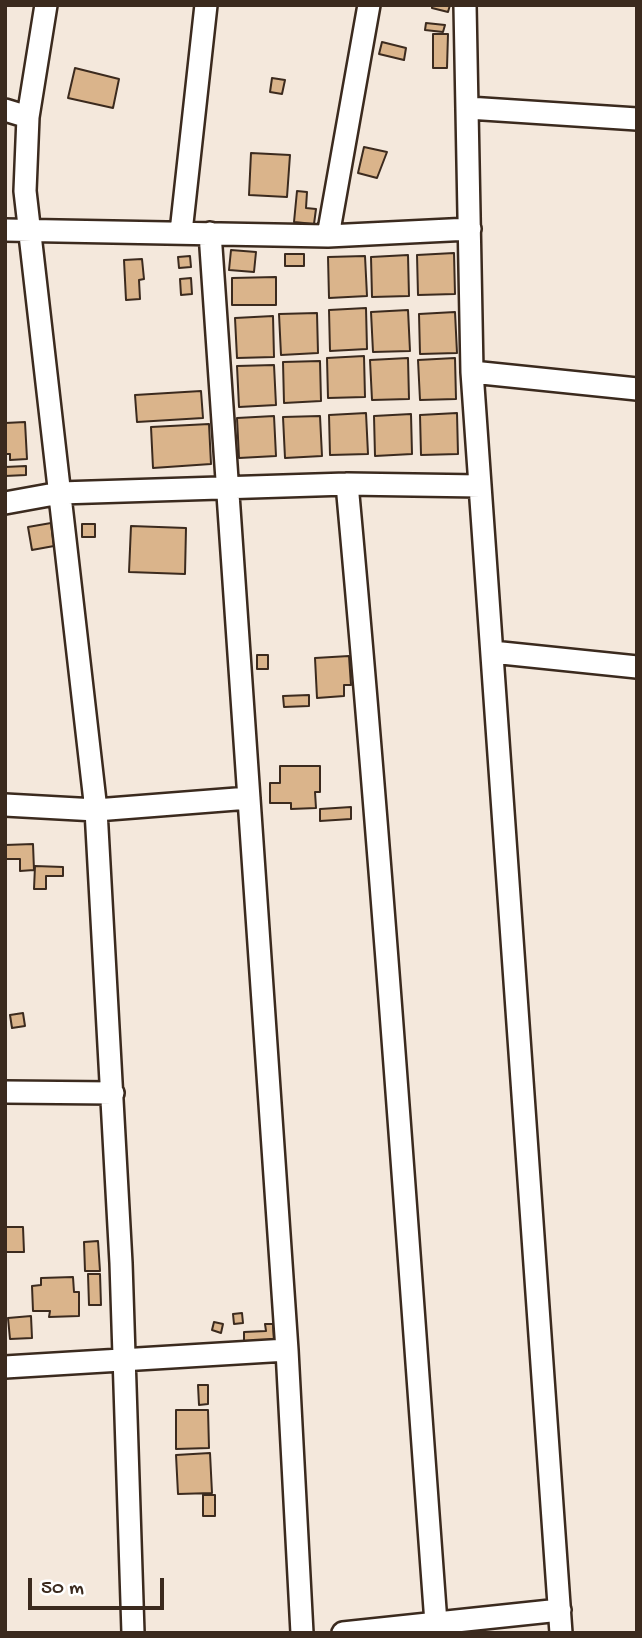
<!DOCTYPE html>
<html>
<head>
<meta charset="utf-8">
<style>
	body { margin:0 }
	#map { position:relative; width:642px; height:1638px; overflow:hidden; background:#f4e8dc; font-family:"Gochi Hand",sans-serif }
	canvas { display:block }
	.frame { position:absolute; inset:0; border:7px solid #3b2a1e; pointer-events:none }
	.scale { position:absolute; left:28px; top:1578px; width:136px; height:32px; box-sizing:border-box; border:4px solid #3b2a1e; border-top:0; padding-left:9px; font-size:21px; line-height:24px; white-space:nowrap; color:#3b2a1e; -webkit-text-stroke:5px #fff; paint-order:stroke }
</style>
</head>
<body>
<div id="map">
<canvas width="642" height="1638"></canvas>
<div class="frame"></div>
<div class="scale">50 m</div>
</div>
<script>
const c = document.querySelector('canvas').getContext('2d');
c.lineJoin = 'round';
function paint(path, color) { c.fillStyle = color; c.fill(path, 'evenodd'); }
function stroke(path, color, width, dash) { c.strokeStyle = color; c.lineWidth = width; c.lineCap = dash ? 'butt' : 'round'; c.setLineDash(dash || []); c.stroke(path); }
const building = new Path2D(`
	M 432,5 L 450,5 L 448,12 L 432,8 Z
	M 426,23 L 445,25 L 443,32 L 425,30 Z
	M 433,34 L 448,34 L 447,68 L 433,68 Z
	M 382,42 L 406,48 L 404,60 L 379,54 Z
	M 75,68 L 119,79 L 113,108 L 68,98 Z
	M 272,78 L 285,80 L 282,94 L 270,92 Z
	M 364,147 L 387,152 L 377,178 L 358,173 Z
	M 251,153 L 290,155 L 287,197 L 249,195 Z
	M 297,191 L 307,192 L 306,208 L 316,209 L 314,224 L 294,222 Z
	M 231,250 L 256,252 L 254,272 L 229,270 Z
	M 454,253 L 455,294 L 418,295 L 417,255 Z
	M 285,254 L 304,254 L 304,266 L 285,266 Z
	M 408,255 L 409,296 L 372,297 L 371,257 Z
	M 190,256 L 191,267 L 179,268 L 178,257 Z
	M 365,256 L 367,296 L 329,298 L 328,257 Z
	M 142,259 L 144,279 L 139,280 L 140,299 L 126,300 L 124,260 Z
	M 276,277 L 276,305 L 232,305 L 232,278 Z
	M 191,278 L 192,294 L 181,295 L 180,279 Z
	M 366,308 L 367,349 L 330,351 L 329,310 Z
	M 408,310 L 410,351 L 373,352 L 371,312 Z
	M 455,312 L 457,353 L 420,354 L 419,314 Z
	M 317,313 L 318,353 L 281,355 L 279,314 Z
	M 273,316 L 274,357 L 237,358 L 235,318 Z
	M 364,356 L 365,397 L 328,398 L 327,358 Z
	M 408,358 L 409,399 L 372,400 L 370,360 Z
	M 455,358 L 456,399 L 420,400 L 418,360 Z
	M 320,361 L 321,401 L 284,403 L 283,362 Z
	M 274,365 L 276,405 L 239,407 L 237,366 Z
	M 201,391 L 203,418 L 137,422 L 135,395 Z
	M 366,413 L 368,454 L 330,455 L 329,415 Z
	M 457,413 L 458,454 L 421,455 L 420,415 Z
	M 411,414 L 412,454 L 375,456 L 374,416 Z
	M 274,416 L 276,456 L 239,458 L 237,418 Z
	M 320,416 L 322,456 L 285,458 L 283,417 Z
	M 25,422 L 27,459 L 10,460 L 10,454 L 5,454 L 5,423 Z
	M 209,424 L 211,464 L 153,468 L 151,427 Z
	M 26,466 L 26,475 L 5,476 L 5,467 Z
	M 51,523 L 54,546 L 32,550 L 28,527 Z
	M 82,524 L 95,524 L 95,537 L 82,537 Z
	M 131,526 L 186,528 L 185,574 L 129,572 Z
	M 257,655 L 268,655 L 268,669 L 257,669 Z
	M 349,656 L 351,685 L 344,685 L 344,696 L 317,698 L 315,658 Z
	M 309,695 L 309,706 L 284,707 L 283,696 Z
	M 280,766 L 320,766 L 320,792 L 315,792 L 316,808 L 291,809 L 291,803 L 270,803 L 270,783 L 280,783 Z
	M 351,807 L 351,819 L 320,821 L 320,809 Z
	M 33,844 L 34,870 L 20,871 L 20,859 L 5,859 L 5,845 Z
	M 35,866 L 63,867 L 63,876 L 46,876 L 46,889 L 34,889 Z
	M 23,1013 L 25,1026 L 12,1028 L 10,1015 Z
	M 5,1227 L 23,1227 L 24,1252 L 6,1252 Z
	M 98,1241 L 100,1271 L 85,1271 L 84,1242 Z
	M 88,1274 L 100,1274 L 101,1305 L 89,1305 Z
	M 73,1277 L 74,1292 L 79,1292 L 79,1316 L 49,1317 L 50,1311 L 33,1311 L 32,1286 L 41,1285 L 41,1278 Z
	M 242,1313 L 243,1323 L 234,1324 L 233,1314 Z
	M 31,1316 L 32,1338 L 10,1339 L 8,1318 Z
	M 214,1322 L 223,1324 L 221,1333 L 212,1330 Z
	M 265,1324 L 273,1324 L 274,1342 L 244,1344 L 244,1332 L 266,1331 Z
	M 198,1385 L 208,1385 L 208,1404 L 199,1405 Z
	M 176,1410 L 208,1410 L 209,1448 L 176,1449 Z
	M 210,1453 L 212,1493 L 178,1494 L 176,1455 Z
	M 203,1495 L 215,1495 L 215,1516 L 203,1516 Z`);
paint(building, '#dab48b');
stroke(building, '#3b2a1e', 2);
const minor = new Path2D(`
	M 46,5 L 28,117 L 25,191 L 96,810 L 121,1263 L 133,1633
	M 465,5 L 472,372 L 561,1633
	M 468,108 L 637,119
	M 5,110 L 28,117
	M 5,230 L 328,236 L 470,229
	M 181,232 L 206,5
	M 210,233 L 287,1350 L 302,1633
	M 328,236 L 369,5
	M 472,372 L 637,389
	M 347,484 C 382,863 408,1243 436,1623
	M 5,503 L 60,493 L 347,484 L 480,486
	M 492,652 L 637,667
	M 5,805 L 96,810 L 249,798
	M 5,1092 L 113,1093
	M 5,1367 L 287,1350
	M 343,1633 L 560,1610`);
stroke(minor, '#3b2a1e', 26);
stroke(minor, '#fff', 21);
</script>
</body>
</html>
